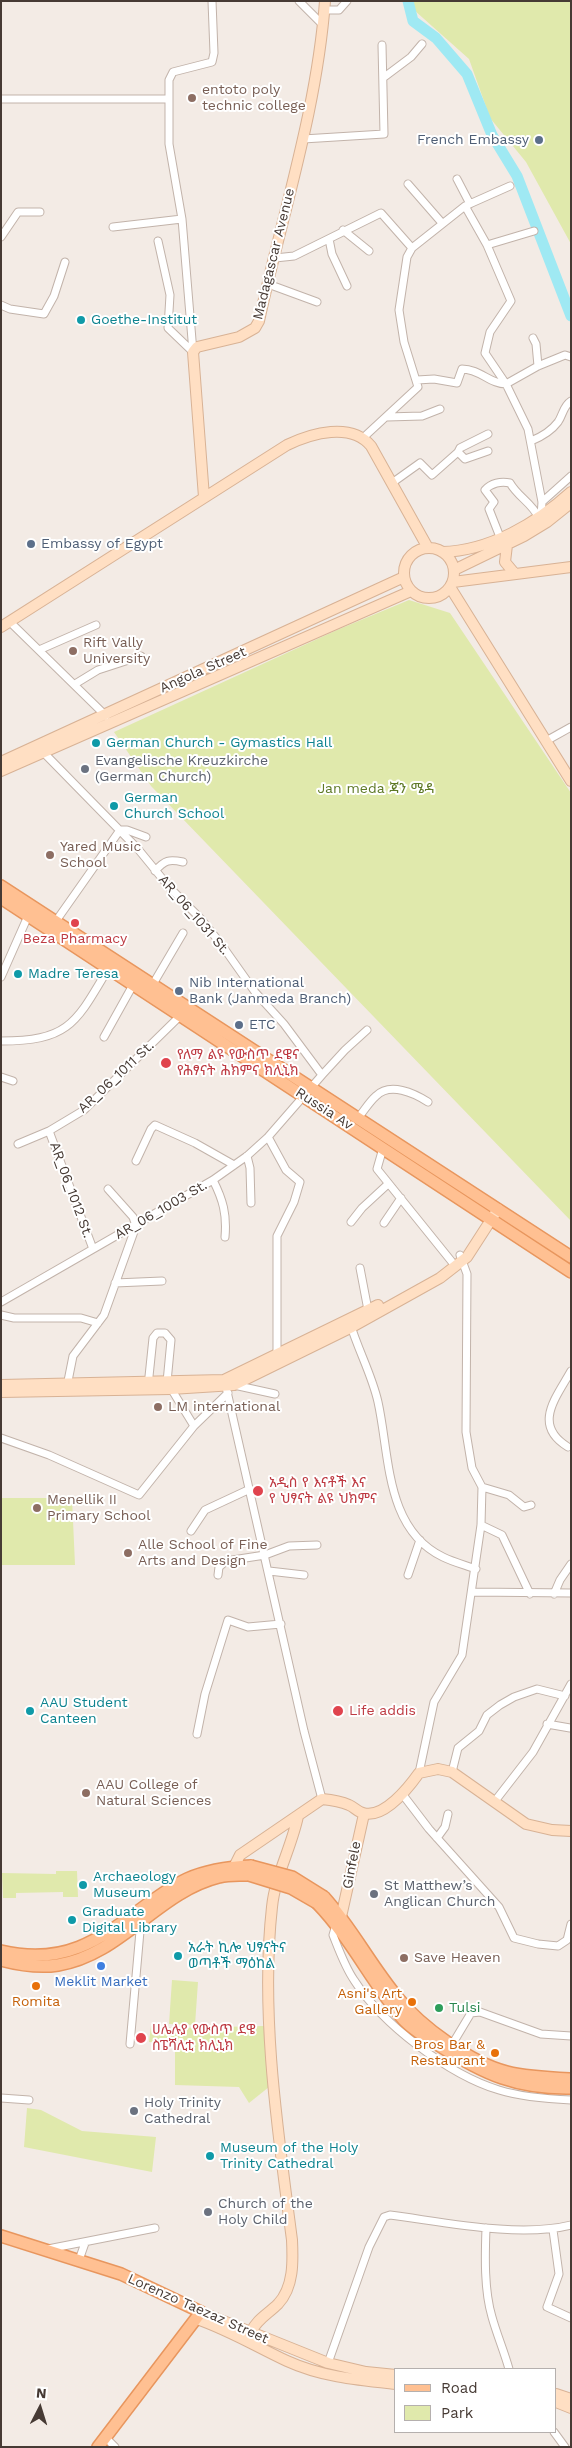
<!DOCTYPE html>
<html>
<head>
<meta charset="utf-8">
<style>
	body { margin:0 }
	#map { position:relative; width:572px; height:2448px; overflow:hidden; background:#f3ebe5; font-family:"Work Sans",sans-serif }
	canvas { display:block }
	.frame { position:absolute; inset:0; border:2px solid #463a34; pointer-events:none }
	.legend { position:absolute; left:394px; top:2368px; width:162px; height:65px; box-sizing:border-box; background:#fff; border:1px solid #b5b0ae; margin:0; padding:6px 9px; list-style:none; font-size:15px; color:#463a34 }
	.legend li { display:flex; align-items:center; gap:10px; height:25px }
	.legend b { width:25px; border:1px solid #b5b0ae }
	.north { position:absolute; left:15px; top:2383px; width:50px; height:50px; -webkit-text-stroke:4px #fff; paint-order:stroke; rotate:5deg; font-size:14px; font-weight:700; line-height:20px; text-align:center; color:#463a34 }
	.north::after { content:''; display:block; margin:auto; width:18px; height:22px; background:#463a34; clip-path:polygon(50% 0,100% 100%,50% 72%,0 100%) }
</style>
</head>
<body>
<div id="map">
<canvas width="572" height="2448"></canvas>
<div class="frame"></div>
<ul class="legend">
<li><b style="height:6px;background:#ffc092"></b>Road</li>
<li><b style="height:14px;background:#e0e9ac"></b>Park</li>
</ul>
<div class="north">N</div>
</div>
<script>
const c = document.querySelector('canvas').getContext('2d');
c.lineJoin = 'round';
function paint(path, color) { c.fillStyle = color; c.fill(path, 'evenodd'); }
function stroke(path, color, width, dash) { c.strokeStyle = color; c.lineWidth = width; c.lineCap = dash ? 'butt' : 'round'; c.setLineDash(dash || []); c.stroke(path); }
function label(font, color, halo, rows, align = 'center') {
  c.font = font + ' "Work Sans","Noto Sans Ethiopic",sans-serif'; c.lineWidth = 4; c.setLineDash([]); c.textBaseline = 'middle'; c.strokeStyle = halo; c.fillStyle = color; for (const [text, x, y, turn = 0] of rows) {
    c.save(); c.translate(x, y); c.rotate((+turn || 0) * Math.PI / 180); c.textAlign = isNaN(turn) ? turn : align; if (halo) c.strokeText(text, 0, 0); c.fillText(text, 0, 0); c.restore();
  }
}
paint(new Path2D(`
	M 413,1 L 571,1 L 571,244 L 526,162 L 490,118 L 469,59 L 414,10 Z
	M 409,600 L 450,613 L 571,793 L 571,1221 L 151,786 L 114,732 L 337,630 Z
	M 1,1498 L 72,1498 L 75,1565 L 1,1565 Z
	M 56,1871 L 77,1871 L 78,1897 L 63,1897 L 63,1892 L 16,1893 L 16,1898 L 3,1898 L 2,1873 L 56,1874 Z
	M 172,1980 L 198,1982 L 195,2025 L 169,2024 Z
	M 151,2026 L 174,2028 L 264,2026 L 269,2087 L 249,2103 L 239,2087 L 175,2085 L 175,2044 L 149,2042 Z
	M 27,2108 L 41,2110 L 82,2131 L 156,2137 L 152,2172 L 24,2147 Z`), '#e0e9ac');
stroke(new Path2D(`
	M 408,1 L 413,21 L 436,38 L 467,74 L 492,135 L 517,176 L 571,316`), '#9fe9f3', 11);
const street = new Path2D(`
	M 299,1 L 323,25
	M 325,10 L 339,10 L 347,1
	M 383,78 L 411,57 L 422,44
	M 1,99 L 168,99
	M 303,139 L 384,134 L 382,45
	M 457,179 L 470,204
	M 408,184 L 442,223
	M 465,206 L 487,245 L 511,301 L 490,332 L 485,353 L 506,384 L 528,429 L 542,502 L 541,516
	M 113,227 L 182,219
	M 343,230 L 369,251
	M 1,237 L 18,212 L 40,212
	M 329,239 L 332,254 L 347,286
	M 158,241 L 170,295 L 168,328 L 193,352
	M 487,245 L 534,231
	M 275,258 L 294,256 L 381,213 L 412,248
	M 268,284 L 317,302
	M 1,305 L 10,309 L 44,314 L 54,296 L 65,262
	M 533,338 L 536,344 L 538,366
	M 193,352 L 182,219 L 169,144 L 169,80 L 173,72 L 212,62 L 214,53 L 212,1
	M 417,380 L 434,379 L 457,383 L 462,369 C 480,369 490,384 506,384
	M 506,384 L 538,366 L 565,355 L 571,357
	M 387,417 L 422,416 L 440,409
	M 364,437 L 418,387 L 404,342 L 399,310 L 407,257 L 412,248 L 465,206 L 510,186
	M 531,441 C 541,437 552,430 558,422 C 563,415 563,406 571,401
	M 458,452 L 460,448 L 488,434
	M 392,483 L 420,463 L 432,475 L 458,452 L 465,459 L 488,451
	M 542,502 L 571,476
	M 500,537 L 489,509 L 494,502 L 485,490 C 491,483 501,481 510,483 C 518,497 532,503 539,518
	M 10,622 L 106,716
	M 39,650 L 96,625
	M 75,684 L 98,670 L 141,656
	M 546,741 L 571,727
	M 120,830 L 127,830 L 146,837
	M 155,871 C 165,860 169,859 183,862
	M 56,921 L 120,830
	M 1,977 L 28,916
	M 153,984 L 183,933
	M 104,1037 L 133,985
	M 1,1041 C 69,1041 76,1023 108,969
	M 322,1075 L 345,1050 L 367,1030
	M 1,1077 L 13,1081
	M 358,1118 C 364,1111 369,1102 376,1096 C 390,1082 414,1093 428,1102
	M 49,1131 L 93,1249
	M 268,1137 L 286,1170 L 300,1182 L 294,1202 L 277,1236 L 277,1356
	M 18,1144 L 49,1131 L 84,1110 L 181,1015
	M 383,1148 L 377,1169 L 452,1262
	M 247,1156 L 250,1168 L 251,1203
	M 136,1161 L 151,1129 L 155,1125 L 195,1143 L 234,1165
	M 213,1180 C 223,1200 227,1214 225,1237
	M 351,1222 L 362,1208 L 388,1184
	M 384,1223 L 401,1198
	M 360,1268 L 368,1310
	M 115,1283 L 162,1281
	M 1,1302 L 213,1180 L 247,1156 L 268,1137 L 322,1075 L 284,1024 L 255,992 L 221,944 L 201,919 L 170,888 L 138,849 L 43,752
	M 1,1315 L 14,1318 L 81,1318 L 98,1323
	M 350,1323 C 358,1350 372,1375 378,1402 C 390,1456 385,1529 443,1557 C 453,1562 465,1565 476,1569
	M 234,1385 L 275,1394
	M 67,1386 L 73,1356 L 104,1315 L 136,1226 L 133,1217 L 108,1189
	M 148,1386 L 153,1338 L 157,1333 L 165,1333 L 171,1340 L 167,1382 L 194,1426
	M 226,1387 L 304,1731 L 322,1799
	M 1,1438 L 49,1455 L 139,1495 L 194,1426 L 228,1393
	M 568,1447 C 532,1425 556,1398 571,1371
	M 482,1487 L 509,1495 L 524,1507 L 531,1505
	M 481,1525 L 502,1535 L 530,1594
	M 191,1531 L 205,1510 L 250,1489
	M 269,1571 L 304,1575
	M 218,1575 L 219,1567 L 226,1561 L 265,1555 L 289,1546 L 317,1545
	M 408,1575 L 420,1540
	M 473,1592 L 571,1593
	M 554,1594 L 560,1580 L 571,1564
	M 547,1724 L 570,1728
	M 197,1734 L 205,1694 L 228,1620 L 248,1627 L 281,1624
	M 452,1772 L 458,1748 L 479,1731 L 487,1715 L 500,1705 L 514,1697 L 537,1689 L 565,1696
	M 419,1773 L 434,1702 L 462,1655 L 481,1525 L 482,1487 L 472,1468 L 466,1432 L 467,1274 L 460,1255
	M 403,1795 L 429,1829 L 499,1907 L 514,1938 L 538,1944 L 558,1946 L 567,1940 L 571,1924
	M 495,1801 L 533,1752 L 571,1684
	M 437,1838 L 445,1827 L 448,1814
	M 336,1925 L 333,1935 C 339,1950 345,1967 354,1980 C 382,2024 449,2075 499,2090 C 522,2097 547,2099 571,2100
	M 130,2044 L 141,1920
	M 450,2048 L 471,2013 L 480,2012 L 541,2034 L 571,2036
	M 1,2098 L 29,2100
	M 486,2228 C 485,2256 484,2290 492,2317 C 497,2335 504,2351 509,2369
	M 553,2230 L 559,2274 L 547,2307 L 571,2318
	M 48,2249 L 155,2228
	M 79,2260 L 85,2243
	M 328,2363 L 369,2247 L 384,2217 L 390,2215 C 444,2222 519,2238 571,2225
	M 554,2432 L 565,2447
	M 105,2437 L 115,2447`);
const secondary = new Path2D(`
	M 204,497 L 193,352 L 197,347 L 239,337 L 255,328 L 259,321 C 282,215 317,110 325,1
	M 507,545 L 505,562 L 515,574
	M404 573a25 25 0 1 1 50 0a25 25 0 1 1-50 0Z
	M 442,552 C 489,551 537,523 571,492
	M 454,570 L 524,536 L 547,522 L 571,503
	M 453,582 L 571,567
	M 450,587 L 571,781
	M 1,627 L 287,445 C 312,433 351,422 371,446 L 428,548
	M 1,762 L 404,577
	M 1,771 L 411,591
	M 1,1385 L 224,1380 L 378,1305
	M 1,1392 L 171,1389 L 234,1385 L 352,1327 L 440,1278 L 467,1257 L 498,1209
	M 234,1867 L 240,1855 L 322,1799 C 332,1800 340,1801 349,1805 C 354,1807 358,1812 363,1813 C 384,1819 409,1787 419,1773 L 438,1769 L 452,1772 L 526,1824 L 552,1830 L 571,1831
	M 338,1922 L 341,1917 L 364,1814
	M 201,2312 L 328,2363 L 366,2372 L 396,2375
	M 197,2319 C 229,2330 257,2347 287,2361 C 322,2377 358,2380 396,2384
	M 251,2332 C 257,2319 268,2314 278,2304 C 294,2287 293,2261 292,2240 C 278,2133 260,2014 272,1907 C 275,1876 292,1846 298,1816
	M 556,2394 L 571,2399
	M 556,2402 L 571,2408`);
const primary = new Path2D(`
	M 1,886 L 571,1257
	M 1,898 L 571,1272
	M 324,1897 C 352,1928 371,1966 398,1998 C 421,2027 471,2063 507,2072 C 527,2077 550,2078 571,2079
	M 317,1903 C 351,1938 372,1983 403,2019 C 413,2030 427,2038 440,2046 C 484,2074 517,2089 571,2088
	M 1,1951 C 63,1966 98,1941 145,1906 C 159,1896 172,1886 187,1879 C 207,1870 229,1867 251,1866
	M 1,1960 C 20,1965 39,1968 58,1965 C 121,1955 158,1892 219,1877 C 229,1874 239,1875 249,1875
	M 1,2236 L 121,2274 L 201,2312 L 98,2447`);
stroke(street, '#c2b3aa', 9);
stroke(secondary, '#d8b295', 12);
stroke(primary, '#e8965e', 14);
stroke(street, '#fff', 7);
stroke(secondary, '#ffdfc3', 10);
stroke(primary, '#ffc092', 11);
const primaryBridge = new Path2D(`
	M 251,1866 L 292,1877 L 324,1897
	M 249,1875 L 291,1888 L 317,1903`);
stroke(primaryBridge, '#e8965e', 14, []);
stroke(primaryBridge, '#ffc092', 11);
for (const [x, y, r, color] of [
	[192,98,5,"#8d6e63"],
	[539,140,5,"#5c6f8a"],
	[81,320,5,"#0f9aa8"],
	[31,544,5,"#5c6f8a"],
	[73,651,5,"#8d6e63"],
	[96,743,5,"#0f9aa8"],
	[85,769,5,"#6b7280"],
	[114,806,5,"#0f9aa8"],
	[50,855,5,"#8d6e63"],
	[75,923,5,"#e0444e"],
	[18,974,5,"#0f9aa8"],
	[179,991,5,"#5c6f8a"],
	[239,1025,5,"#5c6f8a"],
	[166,1063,6,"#e0444e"],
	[158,1407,5,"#8d6e63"],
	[258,1491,6,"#e0444e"],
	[37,1508,5,"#8d6e63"],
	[128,1553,5,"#8d6e63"],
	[30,1711,5,"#0f9aa8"],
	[338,1711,6,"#e0444e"],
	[86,1793,5,"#8d6e63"],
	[83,1885,5,"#0f9aa8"],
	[374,1894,5,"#6b7280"],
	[72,1920,5,"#0f9aa8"],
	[178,1956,5,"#0f9aa8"],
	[404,1958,5,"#8d6e63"],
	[101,1966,5,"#3f7fe0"],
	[36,1986,5,"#e8710a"],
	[412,2002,5,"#e8710a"],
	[439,2008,5,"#2e9e5b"],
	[141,2038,6,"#e0444e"],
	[495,2053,5,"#e8710a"],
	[134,2111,5,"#6b7280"],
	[210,2156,5,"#0f9aa8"],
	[208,2212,5,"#6b7280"]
]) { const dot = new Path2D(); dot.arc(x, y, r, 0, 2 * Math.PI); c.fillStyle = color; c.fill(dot); stroke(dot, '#fff', 2); }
label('14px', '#785e54', '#fff', [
	["entoto poly",202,90],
	["technic college",202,106],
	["Rift Vally",83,643],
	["University",83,659],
	["Yared Music",60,847],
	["School",60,863],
	["LM international",168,1407],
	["Menellik II",47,1500],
	["Primary School",47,1516],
	["Alle School of Fine",138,1545],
	["Arts and Design",138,1561],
	["AAU College of",96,1785],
	["Natural Sciences",96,1801],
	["Save Heaven",414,1958]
], 'left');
label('14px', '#4e5e75', '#fff', [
	["French Embassy",529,140,"right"],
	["Embassy of Egypt",41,544],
	["Nib International",189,983],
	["Bank (Janmeda Branch)",189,999],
	["ETC",249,1025]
], 'left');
label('14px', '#463a34', '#fff', [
	["Madagascar Avenue",274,254,-76],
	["Angola Street",203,670,-24],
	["AR_06_1031 St.",194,915,49],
	["AR_06_1011 St.",116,1077,-43],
	["Russia Av",324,1109,33],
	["AR_06_1012 St.",71,1190,70],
	["AR_06_1003 St.",161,1210,-30],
	["Ginfele",352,1865,-79],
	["Lorenzo Taezaz Street",198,2309,24]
]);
label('14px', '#0d838f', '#fff', [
	["Goethe-Institut",91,320],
	["German Church - Gymastics Hall",106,743],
	["German",124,798],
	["Church School",124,814],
	["Madre Teresa",28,974],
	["AAU Student",40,1703],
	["Canteen",40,1719],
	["Archaeology",93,1877],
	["Museum",93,1893],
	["Graduate",82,1912],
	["Digital Library",82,1928],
	["አራት ኪሎ ህፃናትና",188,1948],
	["ወጣቶች ማዕከል",188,1964],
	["Museum of the Holy",220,2148],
	["Trinity Cathedral",220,2164]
], 'left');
label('14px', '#5b616d', '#fff', [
	["Evangelische Kreuzkirche",95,761],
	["(German Church)",95,777],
	["St Matthew’s",384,1886],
	["Anglican Church",384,1902],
	["Holy Trinity",144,2103],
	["Cathedral",144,2119],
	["Church of the",218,2204],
	["Holy Child",218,2220]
], 'left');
label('14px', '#5e7926', '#fff', [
	["Jan meda ጃን ሜዳ",376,789]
]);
label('14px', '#be3a42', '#fff', [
	["Beza Pharmacy",75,939,"center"],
	["የለማ ልዩ የውስጥ ደዌና",177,1055],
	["የሕፃናት ሕክምና ክሊኒክ",177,1071],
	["አዲስ የ እናቶች እና",269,1483],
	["የ ህፃናት ልዩ ህክምና",269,1499],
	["Life addis",349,1711],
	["ሀሌሉያ የውስጥ ደዌ",152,2030],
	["ስፔሻሊቲ ክሊኒክ",152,2046]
], 'left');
label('14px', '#366cbe', '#fff', [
	["Meklit Market",101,1982]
]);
label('14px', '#c56008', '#fff', [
	["Asni's Art",402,1994],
	["Gallery",402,2010],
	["Romita",36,2002,"center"],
	["Bros Bar &",485,2045],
	["Restaurant",485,2061]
], 'right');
label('14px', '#27864d', '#fff', [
	["Tulsi",449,2008]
], 'left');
</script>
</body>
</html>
